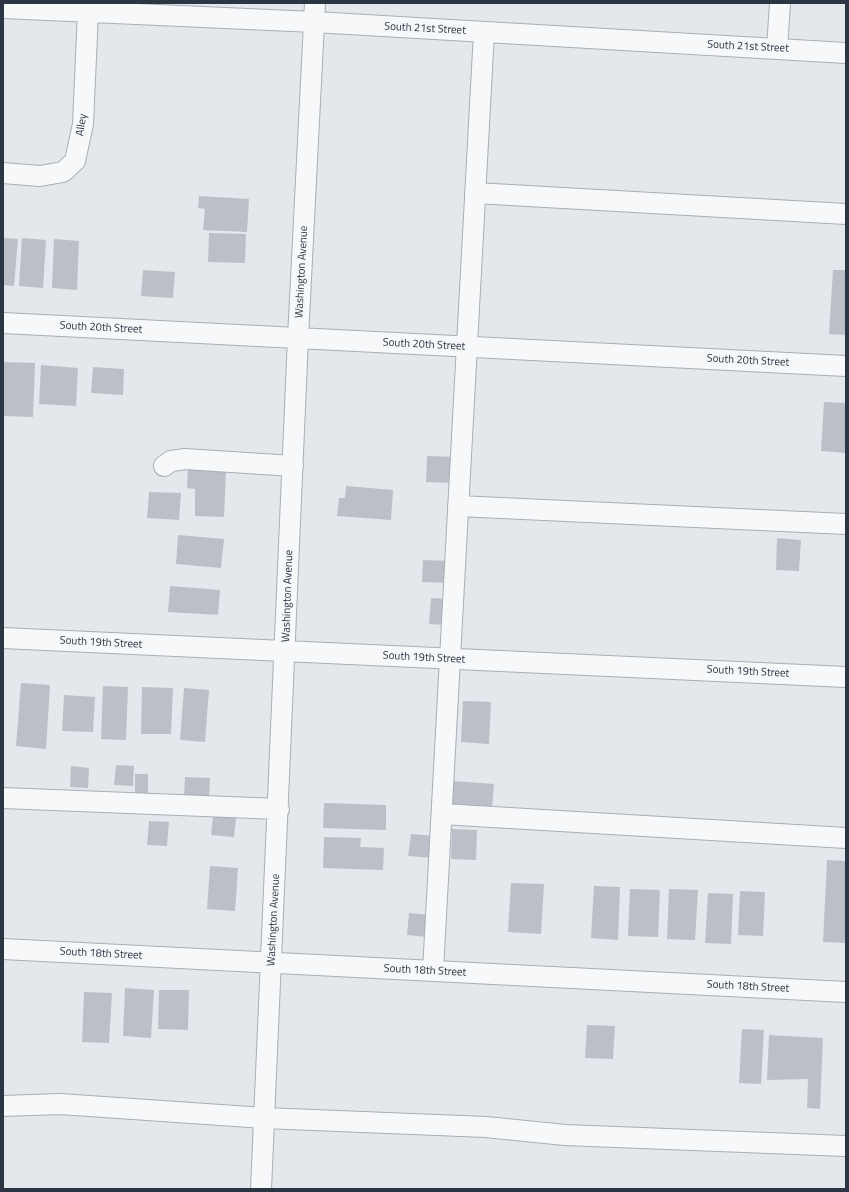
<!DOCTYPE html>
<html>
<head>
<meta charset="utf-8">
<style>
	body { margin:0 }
	#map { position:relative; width:849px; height:1192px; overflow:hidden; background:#e4e7eb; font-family:"Titillium Web",sans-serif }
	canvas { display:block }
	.frame { position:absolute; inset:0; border:4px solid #2c3543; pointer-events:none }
</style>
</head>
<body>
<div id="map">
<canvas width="849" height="1192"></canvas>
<div class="frame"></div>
</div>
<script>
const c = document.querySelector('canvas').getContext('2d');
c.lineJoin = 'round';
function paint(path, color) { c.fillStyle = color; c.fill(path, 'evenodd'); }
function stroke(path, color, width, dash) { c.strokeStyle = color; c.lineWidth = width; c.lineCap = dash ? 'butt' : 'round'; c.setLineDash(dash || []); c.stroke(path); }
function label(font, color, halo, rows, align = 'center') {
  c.font = font + ' "Titillium Web",sans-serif'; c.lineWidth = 4; c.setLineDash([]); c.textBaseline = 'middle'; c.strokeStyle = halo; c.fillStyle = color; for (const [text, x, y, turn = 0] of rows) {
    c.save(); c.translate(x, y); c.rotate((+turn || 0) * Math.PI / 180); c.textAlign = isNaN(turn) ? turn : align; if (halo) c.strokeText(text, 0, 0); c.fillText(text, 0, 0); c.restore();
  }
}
paint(new Path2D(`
	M 199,196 L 249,199 L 247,232 L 203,230 L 205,209 L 198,208 Z
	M 209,233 L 246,234 L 245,263 L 208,262 Z
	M 3,238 L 18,239 L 14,286 L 3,285 Z
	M 22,238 L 46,240 L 43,288 L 19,286 Z
	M 54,239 L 79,241 L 77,290 L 52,288 Z
	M 143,270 L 175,272 L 173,298 L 141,296 Z
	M 833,270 L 846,270 L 846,335 L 829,334 Z
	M 4,362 L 35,363 L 33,417 L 3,416 Z
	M 41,365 L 78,368 L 76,406 L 39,404 Z
	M 93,367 L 124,369 L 123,395 L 91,393 Z
	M 824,402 L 846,403 L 846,453 L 821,451 Z
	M 427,456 L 457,457 L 457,483 L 426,482 Z
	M 188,469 L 226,471 L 224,517 L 195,516 L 195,489 L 187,488 Z
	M 346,486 L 393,490 L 391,520 L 337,516 L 339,498 L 345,498 Z
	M 149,492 L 181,493 L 179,520 L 147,518 Z
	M 178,535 L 224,539 L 221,568 L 176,564 Z
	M 777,538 L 801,540 L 799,571 L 776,570 Z
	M 423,560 L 451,561 L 450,583 L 422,582 Z
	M 170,586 L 220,590 L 218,615 L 168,612 Z
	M 431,598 L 448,599 L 446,625 L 429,624 Z
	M 21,683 L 50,685 L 46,749 L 16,746 Z
	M 103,686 L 128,687 L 126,740 L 101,739 Z
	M 142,687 L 173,688 L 171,734 L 141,734 Z
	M 184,688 L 209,690 L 205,742 L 180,740 Z
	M 64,695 L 95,697 L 93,732 L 62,731 Z
	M 463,701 L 491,702 L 489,744 L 461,742 Z
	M 116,765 L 134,766 L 133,786 L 114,785 Z
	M 71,766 L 89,768 L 88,788 L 70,787 Z
	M 135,774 L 148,774 L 148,793 L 135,793 Z
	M 185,777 L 210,778 L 209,797 L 184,796 Z
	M 453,781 L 494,784 L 492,808 L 451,806 Z
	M 324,803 L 386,805 L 386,830 L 323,828 Z
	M 213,816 L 236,818 L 234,837 L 211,835 Z
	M 149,821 L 169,822 L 167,846 L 147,845 Z
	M 452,829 L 477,830 L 476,860 L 451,859 Z
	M 411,834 L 435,836 L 433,858 L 408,856 Z
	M 324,837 L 361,838 L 360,847 L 384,848 L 383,870 L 323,868 Z
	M 827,860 L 846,861 L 846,943 L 823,942 Z
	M 210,866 L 238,868 L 235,911 L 207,909 Z
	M 511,883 L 544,884 L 541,934 L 508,932 Z
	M 594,886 L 620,887 L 618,940 L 591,938 Z
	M 630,889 L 660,890 L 658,937 L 628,936 Z
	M 669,889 L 698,890 L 695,940 L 667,939 Z
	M 740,891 L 765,892 L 763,936 L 738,935 Z
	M 708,893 L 733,894 L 731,944 L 705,943 Z
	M 409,913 L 430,915 L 428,937 L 407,935 Z
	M 125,988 L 154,990 L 151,1038 L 123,1036 Z
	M 159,990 L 189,990 L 188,1030 L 158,1029 Z
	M 84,992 L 112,993 L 109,1043 L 82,1042 Z
	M 587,1025 L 615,1026 L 613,1059 L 585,1058 Z
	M 742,1029 L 764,1030 L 761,1084 L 739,1083 Z
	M 769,1035 L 823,1038 L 820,1109 L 807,1108 L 808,1079 L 767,1080 Z`), '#bbc0c8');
const minor = new Path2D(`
	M 3,8 L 314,22 L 846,53
	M 777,49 L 780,3
	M 3,173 L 40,176 L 63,172 L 75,161 L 83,124 L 88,12
	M 475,193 L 846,214
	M 3,323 L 846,366
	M 164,466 L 171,461 L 185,459 L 293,466
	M 458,506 L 846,524
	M 3,638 L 846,677
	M 3,798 L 279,809
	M 442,814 L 846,838
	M 3,949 L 846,992
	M 433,971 L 484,32
	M 3,1106 L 60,1104 L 264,1118 L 486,1127 L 565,1135 L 846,1146
	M 261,1189 L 298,338 L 315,3`);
stroke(minor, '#a9aeb5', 22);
stroke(minor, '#f7f8fa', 20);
label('11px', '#2c3543', '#f4f6f8', [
	["South 21st Street",425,29,3],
	["South 21st Street",748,47,3],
	["Alley",82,125,-82],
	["Washington Avenue",302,272,-87],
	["South 20th Street",101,328,3],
	["South 20th Street",424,345,3],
	["South 20th Street",748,361,3],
	["Washington Avenue",288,596,-88],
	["South 19th Street",101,643,3],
	["South 19th Street",424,658,3],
	["South 19th Street",748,672,3],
	["Washington Avenue",274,920,-87],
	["South 18th Street",101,954,3],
	["South 18th Street",425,971,3],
	["South 18th Street",748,987,3]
]);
</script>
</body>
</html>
